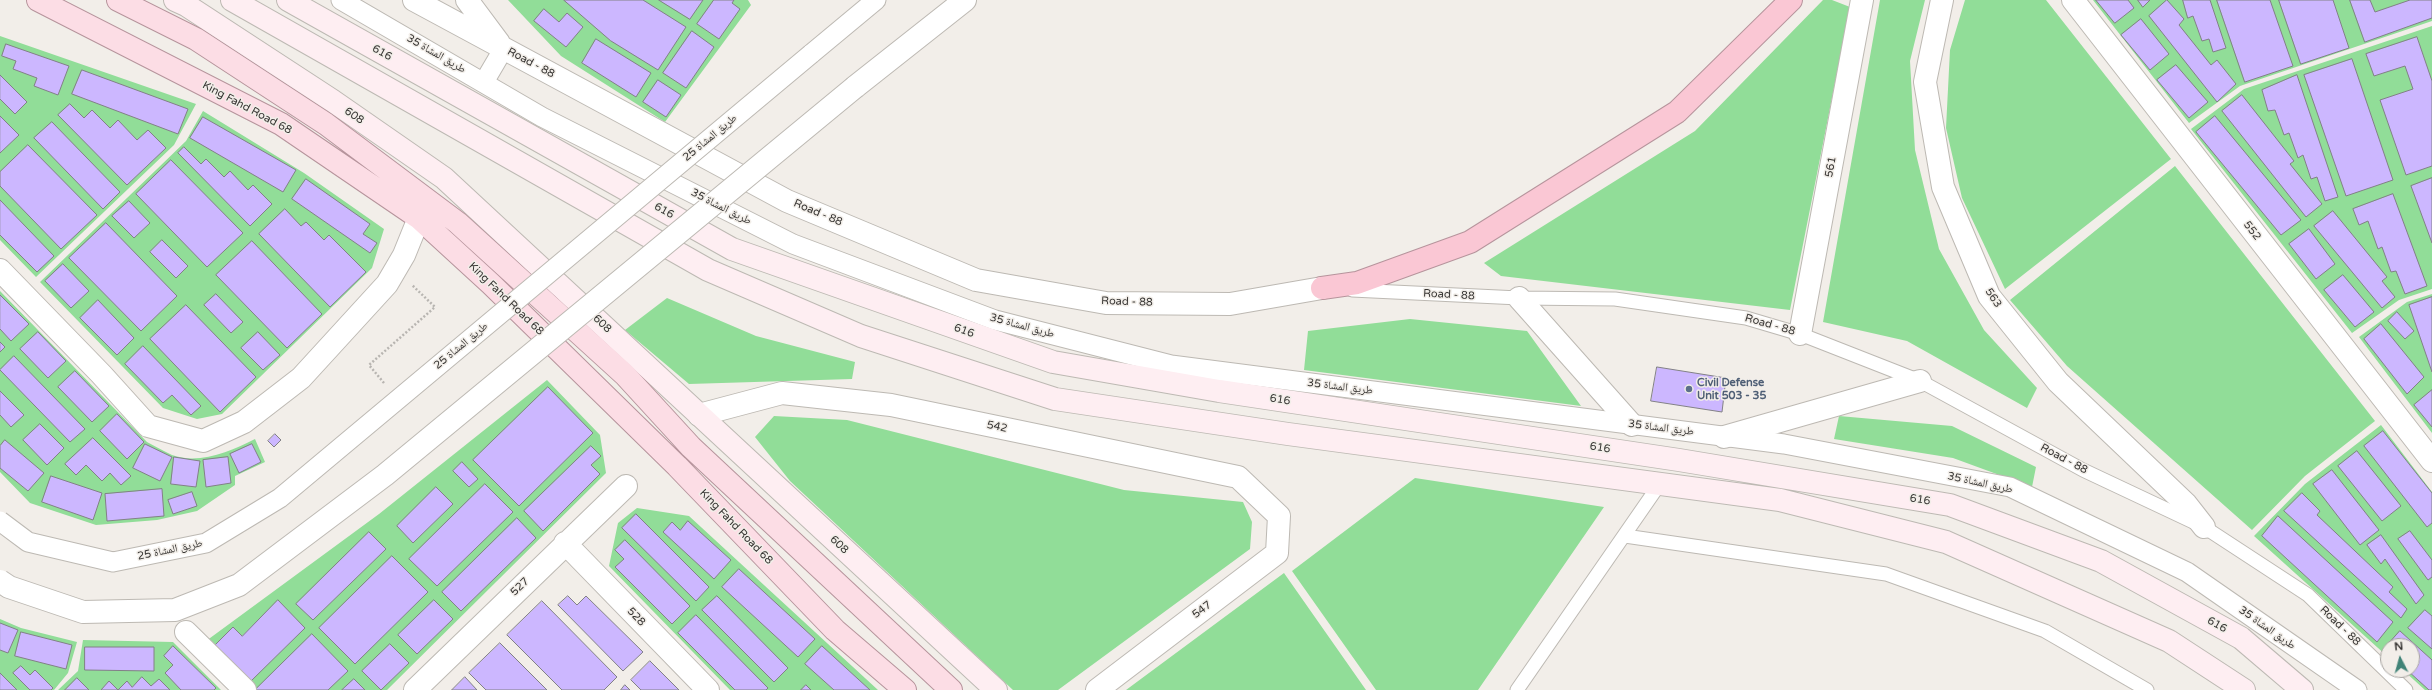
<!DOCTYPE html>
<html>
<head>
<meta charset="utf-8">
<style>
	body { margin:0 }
	#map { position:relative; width:2432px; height:690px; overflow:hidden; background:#f2eee9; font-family:"Varela Round",sans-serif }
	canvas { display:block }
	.north { position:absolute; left:2380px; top:638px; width:40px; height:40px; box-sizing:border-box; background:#f2eee9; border:1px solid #a7a4a0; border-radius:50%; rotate:354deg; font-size:11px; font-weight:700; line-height:16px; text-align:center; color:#373533 }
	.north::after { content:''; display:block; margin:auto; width:14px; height:18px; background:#408377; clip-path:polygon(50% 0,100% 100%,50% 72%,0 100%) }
</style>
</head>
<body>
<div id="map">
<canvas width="2432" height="690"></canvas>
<div class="north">N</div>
</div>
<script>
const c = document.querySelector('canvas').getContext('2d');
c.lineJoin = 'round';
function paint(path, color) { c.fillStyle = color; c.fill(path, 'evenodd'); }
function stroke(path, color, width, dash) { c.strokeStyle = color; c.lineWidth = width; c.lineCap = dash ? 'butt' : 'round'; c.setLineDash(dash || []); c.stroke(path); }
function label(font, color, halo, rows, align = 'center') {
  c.font = font + ' "Varela Round","Noto Naskh Arabic",sans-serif'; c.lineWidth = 3; c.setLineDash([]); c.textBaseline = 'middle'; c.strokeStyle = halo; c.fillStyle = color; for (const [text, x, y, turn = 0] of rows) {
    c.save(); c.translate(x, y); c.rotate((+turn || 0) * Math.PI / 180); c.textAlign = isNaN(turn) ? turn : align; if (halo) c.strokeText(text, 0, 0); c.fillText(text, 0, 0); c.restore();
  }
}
paint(new Path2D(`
	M 508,0 L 748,0 L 751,5 L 665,122 L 561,56 Z
	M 1823,0 L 1832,0 L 1850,7 L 1790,310 L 1501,276 L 1484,263 L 1695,131 Z
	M 1880,0 L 1925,0 L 1910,61 L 1915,150 L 1939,249 L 1984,330 L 2037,388 L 2027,408 L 1907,341 L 1823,322 Z
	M 1965,0 L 2046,0 L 2171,159 L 2005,289 L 1962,198 L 1946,128 L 1950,50 Z
	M 2093,0 L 2432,0 L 2432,21 L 2240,86 L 2189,123 Z
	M 2432,26 L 2432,289 L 2399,300 L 2352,333 L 2191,129 L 2244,89 Z
	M 0,36 L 196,104 L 174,145 L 36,277 L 0,240 Z
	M 203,111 L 304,173 L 384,229 L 372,268 L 222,414 L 197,419 L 163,408 L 40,282 L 186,141 Z
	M 2175,166 L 2375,421 L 2305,476 L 2252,530 L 2067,366 L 2010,300 Z
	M 0,291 L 147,442 C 155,446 163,451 172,455 C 199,465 231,451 255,439 L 265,462 L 235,476 L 235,485 L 197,511 L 157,520 L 96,525 L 30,503 L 0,472 Z
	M 2432,294 L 2432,433 L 2359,337 L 2407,302 Z
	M 667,298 L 756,336 L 855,362 L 852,379 L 689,384 L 625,330 Z
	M 1410,319 L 1527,331 L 1581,406 L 1304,370 L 1308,331 Z
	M 547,380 L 600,435 L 606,473 L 387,690 L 254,690 L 206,641 L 379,514 Z
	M 774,416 L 847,420 L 1124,490 L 1243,502 L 1252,522 L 1250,549 L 1058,690 L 1013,690 L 790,481 L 755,437 Z
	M 1839,416 L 1952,426 L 2036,467 L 2032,487 L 1953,458 L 1834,439 Z
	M 2381,425 L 2432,492 L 2432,690 L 2425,690 L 2403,670 L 2412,670 L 2412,646 L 2388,646 L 2388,657 L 2254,536 L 2305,484 Z
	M 1415,478 L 1604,507 L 1478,690 L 1376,690 L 1292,571 Z
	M 637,508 L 689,516 L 878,690 L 730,690 L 609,566 L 618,523 Z
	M 1284,573 L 1366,690 L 1126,690 Z
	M 0,619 L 21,628 L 77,642 L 68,673 L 54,690 L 0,690 Z
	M 83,640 L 173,642 L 221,690 L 58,690 L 78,671 Z`), '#91dd98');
const building = new Path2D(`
	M 564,0 L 643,0 L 686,27 L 658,70 L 611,41 Z
	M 659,0 L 703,0 L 690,19 Z
	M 714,0 L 734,0 L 732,3 L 740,9 L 719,39 L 697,24 Z
	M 2096,0 L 2128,0 L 2134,8 L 2115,23 Z
	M 2138,0 L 2150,0 L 2143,7 Z
	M 2167,0 L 2184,19 L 2179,25 L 2211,65 L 2217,60 L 2236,84 L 2217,102 L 2149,16 Z
	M 2183,0 L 2210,0 L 2226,48 L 2213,52 L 2209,39 L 2202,41 L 2193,16 L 2188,18 Z
	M 2217,0 L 2270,0 L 2293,66 L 2245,82 Z
	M 2279,0 L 2333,0 L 2349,48 L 2301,64 Z
	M 2350,0 L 2370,0 L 2375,12 L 2410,0 L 2432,0 L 2432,18 L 2365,42 Z
	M 544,9 L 559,22 L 567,13 L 583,27 L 566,47 L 534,21 Z
	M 2141,19 L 2169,54 L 2150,70 L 2121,35 Z
	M 692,31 L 714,47 L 686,88 L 663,73 Z
	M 2417,37 L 2432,81 L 2432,166 L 2406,175 L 2380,100 L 2413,89 L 2405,66 L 2374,76 L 2366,54 Z
	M 596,39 L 651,73 L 636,97 L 582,63 Z
	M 6,44 L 69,66 L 58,95 L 34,86 L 37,78 L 13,69 L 16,61 L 2,56 Z
	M 2352,59 L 2393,180 L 2346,196 L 2304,75 Z
	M 2176,65 L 2208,102 L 2189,118 L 2157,80 Z
	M 82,70 L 188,109 L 178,134 L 72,94 Z
	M 0,75 L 27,102 L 15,114 L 0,99 Z
	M 2297,75 L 2338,197 L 2325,201 L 2317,177 L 2311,179 L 2303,155 L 2298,158 L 2289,133 L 2284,135 L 2275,110 L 2268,111 L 2262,90 Z
	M 658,80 L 681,95 L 666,117 L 643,102 Z
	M 2242,95 L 2294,161 L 2290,164 L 2322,204 L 2306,217 L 2222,111 Z
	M 70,104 L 84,118 L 92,110 L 110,128 L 118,120 L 137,140 L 148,130 L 166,148 L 127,185 L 58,115 Z
	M 0,116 L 19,135 L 0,153 Z
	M 2215,116 L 2301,220 L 2281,235 L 2196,132 Z
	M 203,117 L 296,170 L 283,192 L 190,138 Z
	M 52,122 L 120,192 L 103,209 L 34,138 Z
	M 28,145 L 97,215 L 61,249 L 0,186 L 0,172 Z
	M 184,147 L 201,164 L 206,159 L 224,177 L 230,171 L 248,190 L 253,185 L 272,204 L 250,226 L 178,153 Z
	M 171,160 L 243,233 L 207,267 L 136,194 Z
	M 2432,178 L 2432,243 L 2411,186 Z
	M 306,179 L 370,224 L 363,234 L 377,243 L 370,253 L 292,199 Z
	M 2393,194 L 2427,286 L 2405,294 L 2396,271 L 2391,272 L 2382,247 L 2378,249 L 2368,221 L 2359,225 L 2353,209 Z
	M 0,200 L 54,256 L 37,272 L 0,235 Z
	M 129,201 L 150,223 L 134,238 L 112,216 Z
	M 285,209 L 301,226 L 306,222 L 324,240 L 329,235 L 366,272 L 330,307 L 259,234 Z
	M 2333,211 L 2387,277 L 2382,281 L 2395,297 L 2382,308 L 2314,226 Z
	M 106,223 L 177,296 L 141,331 L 69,258 Z
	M 2309,229 L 2335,264 L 2316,279 L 2289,244 Z
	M 162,240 L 188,266 L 176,278 L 150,252 Z
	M 252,241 L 322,314 L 287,348 L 216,275 Z
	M 63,264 L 89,291 L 71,308 L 45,281 Z
	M 2343,275 L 2374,312 L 2355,327 L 2324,290 Z
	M 216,294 L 243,322 L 231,333 L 204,305 Z
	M 0,295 L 29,324 L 11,341 L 0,329 Z
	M 2432,297 L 2432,372 L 2409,305 Z
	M 98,300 L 134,338 L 117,355 L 80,318 Z
	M 186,305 L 256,377 L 220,412 L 150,339 Z
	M 2397,312 L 2414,331 L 2405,339 L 2388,321 Z
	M 2381,324 L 2424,377 L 2407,394 L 2364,339 Z
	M 38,332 L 66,361 L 48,378 L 20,349 Z
	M 258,332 L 280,355 L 263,370 L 241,348 Z
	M 0,342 L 5,347 L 0,352 Z
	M 143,346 L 201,406 L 191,415 L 172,395 L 163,403 L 125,364 Z
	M 14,356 L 85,429 L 70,442 L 0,370 Z
	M 1657,367 L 1726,378 L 1722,412 L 1651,401 Z
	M 75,371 L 109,406 L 92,422 L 58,387 Z
	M 548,387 L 593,433 L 519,506 L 473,460 Z
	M 2432,390 L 2432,427 L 2414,405 Z
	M 0,391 L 24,415 L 11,427 L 0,415 Z
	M 117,414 L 144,442 L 127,459 L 100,431 Z
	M 40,424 L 64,448 L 47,465 L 23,440 Z
	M 2383,431 L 2432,493 L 2432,523 L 2427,527 L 2364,446 Z
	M 275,434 L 281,440 L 274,447 L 268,441 Z
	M 93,438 L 131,476 L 121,485 L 110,473 L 102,481 L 86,465 L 76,475 L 65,464 Z
	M 5,440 L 44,473 L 28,491 L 0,468 L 0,446 Z
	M 145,444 L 172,457 L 160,481 L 133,468 Z
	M 252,444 L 261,462 L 239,473 L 230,454 Z
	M 591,446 L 601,456 L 591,465 L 600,474 L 543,531 L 524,511 Z
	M 2357,451 L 2401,506 L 2382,521 L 2338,466 Z
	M 174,457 L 200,461 L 196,487 L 171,484 Z
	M 228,457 L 231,483 L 206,487 L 203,460 Z
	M 462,462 L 478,479 L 469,487 L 453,471 Z
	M 2332,470 L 2379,530 L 2360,545 L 2313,484 Z
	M 51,476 L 102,493 L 93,520 L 42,502 Z
	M 485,484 L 513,512 L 437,586 L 409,559 Z
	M 436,487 L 453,504 L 413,543 L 397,526 Z
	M 162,489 L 164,516 L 107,521 L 105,494 Z
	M 192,492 L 197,506 L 173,514 L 168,500 Z
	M 2302,493 L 2320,511 L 2317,515 L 2393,587 L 2389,592 L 2407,609 L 2401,618 L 2284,511 Z
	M 636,514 L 709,587 L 696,601 L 622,528 Z
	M 2278,516 L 2393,622 L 2377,642 L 2262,536 Z
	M 517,518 L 536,538 L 461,611 L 442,592 Z
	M 688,521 L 731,560 L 714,579 L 663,532 L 672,522 L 680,530 Z
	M 2410,531 L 2432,560 L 2432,577 L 2428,580 L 2398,539 Z
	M 369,532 L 386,549 L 313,620 L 296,604 Z
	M 2381,535 L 2424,595 L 2416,604 L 2385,559 L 2381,564 L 2367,545 Z
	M 625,540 L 690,606 L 672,624 L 615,567 L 624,559 L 615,550 Z
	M 392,556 L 428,592 L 355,664 L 319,628 Z
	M 739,569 L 815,639 L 798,657 L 722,587 Z
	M 568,596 L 577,605 L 586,596 L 643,652 L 623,671 L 558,605 Z
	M 717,596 L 788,668 L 774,682 L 702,610 Z
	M 278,600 L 305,628 L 250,682 L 214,646 L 233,627 L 242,636 Z
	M 434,600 L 453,619 L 417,654 L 398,635 Z
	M 542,601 L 617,677 L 604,690 L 562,690 L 507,635 Z
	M 2425,610 L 2432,616 L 2432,649 L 2408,628 Z
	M 696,615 L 768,688 L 766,690 L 735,690 L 678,633 Z
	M 0,623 L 18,630 L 8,653 L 0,650 Z
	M 2400,631 L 2432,660 L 2432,690 L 2429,690 L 2407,670 L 2412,670 L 2412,646 L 2388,646 L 2388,653 L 2384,649 Z
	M 21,632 L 72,645 L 66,669 L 15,656 Z
	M 312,634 L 348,671 L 328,690 L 255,690 Z
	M 500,643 L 547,690 L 486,690 L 469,673 Z
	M 390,644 L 409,663 L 381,690 L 362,671 Z
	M 173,646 L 216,688 L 214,690 L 181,690 L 165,673 L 173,665 L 164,656 Z
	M 822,646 L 870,690 L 834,690 L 805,664 Z
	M 85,647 L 154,647 L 154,671 L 85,670 Z
	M 650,661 L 679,690 L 641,690 L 631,680 Z
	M 21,666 L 30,675 L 35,670 L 53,688 L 51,690 L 30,690 L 13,673 Z
	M 0,673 L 17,690 L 0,690 Z
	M 142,677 L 151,686 L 159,679 L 170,690 L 101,690 L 109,681 L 118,690 L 127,681 L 132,687 Z
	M 465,677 L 477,690 L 452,690 Z
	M 77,678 L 89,690 L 65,690 Z
	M 354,679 L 365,690 L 342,690 Z
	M 625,685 L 630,690 L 621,690 Z
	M 806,685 L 811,690 L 801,690 Z`);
paint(building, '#ccb7ff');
stroke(building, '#828186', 1);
const service = new Path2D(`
	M 1352,290 L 1519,298 L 1615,299 L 1746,318 L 1800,334 L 1920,381 L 2083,470 L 2204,527 L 2308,595 L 2406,690
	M 1625,536 L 1886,574 L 2045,631 L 2147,690
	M 1517,690 L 1659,485`);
const pedestrian = new Path2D(`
	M 341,0 L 542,117 L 793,244 L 995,320 L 1171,365 L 1784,444 L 2010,487 L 2187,572 L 2357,690
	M 811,54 L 876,0
	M 484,82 L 504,48`);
const minor = new Path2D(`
	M 414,0 L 787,201 L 976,280 L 1106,303 L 1230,304 L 1322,288
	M 467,0 L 499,43
	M 1942,0 L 1925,82 L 1943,187 L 1989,296 L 2058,382 L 2186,504 L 2204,527
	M 2073,0 L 2432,461
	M 855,87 L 965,0
	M 0,270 L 101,374 L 148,426 L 203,441 L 244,422 L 301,378 L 387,284 L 404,255 L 419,218
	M 1519,298 L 1632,425
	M 1800,334 L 1862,0
	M 699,415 L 782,393 L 891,405 L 1238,477 L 1279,516 L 1277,553 L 1097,690
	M 1724,437 L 1920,381
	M 565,543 L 708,690
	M 186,632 L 245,690
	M 415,690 L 626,486`);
const secondary = new Path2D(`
	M 175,0 L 186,5 L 333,101 L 444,178 L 996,690
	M 232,0 L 708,270 L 861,336 L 1055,399 L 1288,434 L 1780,500 L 1946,542 L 2169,641 L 2244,690
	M 288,0 L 732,249 L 1053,362 L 1219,391 L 1679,460 L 1950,505 L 2101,561 L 2241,638 L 2302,690`);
const primary = new Path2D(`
	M 38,0 L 281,124 L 419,218 L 491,284 L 677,466 L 835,630 L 905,690
	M 118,0 L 196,39 L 326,124 L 458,223 L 625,375 L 691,447 L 951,690`);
const motorway = new Path2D(`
	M 1322,288 L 1357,283 L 1470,242 L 1677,112 L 1791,0`);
stroke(service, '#bdb9b3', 15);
stroke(pedestrian, '#bdb9b3', 21);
stroke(minor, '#bdb9b3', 24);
stroke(secondary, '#bdb9b3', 24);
stroke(primary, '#b6949c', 24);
stroke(motorway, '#b6949c', 24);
stroke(new Path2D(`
	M 384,383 L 369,365 L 435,307 L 412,285`), '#b8b5b1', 2.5, [2, 2]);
stroke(service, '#fff', 13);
stroke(pedestrian, '#fff', 19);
stroke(minor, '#fff', 22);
stroke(secondary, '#feeef2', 22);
stroke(primary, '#fcdde5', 22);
stroke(motorway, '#fac7d4', 22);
const pedestrianBridge = new Path2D(`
	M 0,521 L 28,542 L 113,562 L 206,543 L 280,498 L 811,54`);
const minorBridge = new Path2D(`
	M 0,581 L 9,587 L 83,612 L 175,610 L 239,585 L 385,475 L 855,87`);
stroke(pedestrianBridge, '#bdb9b3', 21, []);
stroke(minorBridge, '#bdb9b3', 24, []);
stroke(pedestrianBridge, '#fff', 19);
stroke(minorBridge, '#fff', 22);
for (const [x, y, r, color] of [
	[1689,389,4,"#5c6f8a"]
]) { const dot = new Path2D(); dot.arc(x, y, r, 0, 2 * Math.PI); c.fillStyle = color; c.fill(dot); stroke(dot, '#f2eee9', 1.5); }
label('11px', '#373533', '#f2eee9', [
	["616",382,53,29],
	["طريق المشاة 35",436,54,30],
	["Road - 88",531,63,28],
	["King Fahd Road 68",247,108,28],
	["608",354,116,35],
	["طريق المشاة 25",710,138,-40],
	["561",1831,167,-80],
	["طريق المشاة 35",721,207,27],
	["616",664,211,29],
	["Road - 88",818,213,23],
	["552",2252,231,52],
	["Road - 88",1449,295,3],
	["563",1993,298,57],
	["King Fahd Road 68",506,299,44],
	["Road - 88",1127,302,2],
	["608",602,324,43],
	["Road - 88",1770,325,16],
	["طريق المشاة 35",1022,326,15],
	["616",964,331,20],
	["طريق المشاة 25",461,346,-40],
	["طريق المشاة 35",1340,387,7],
	["616",1280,400,9],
	["542",997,427,12],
	["طريق المشاة 35",1661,428,7],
	["616",1600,448,9],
	["Road - 88",2064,459,28],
	["طريق المشاة 35",1980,483,12],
	["616",1920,500,9],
	["King Fahd Road 68",736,527,46],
	["608",839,545,43],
	["طريق المشاة 25",170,550,-12],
	["527",520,587,-44],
	["547",1202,610,-37],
	["528",636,617,46],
	["616",2217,625,29],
	["Road - 88",2340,626,44],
	["طريق المشاة 35",2267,628,35]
]);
label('bold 11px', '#4e5e75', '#f2eee9', [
	["Civil Defense",1697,383],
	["Unit 503 - 35",1697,396]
], 'left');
</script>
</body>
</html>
